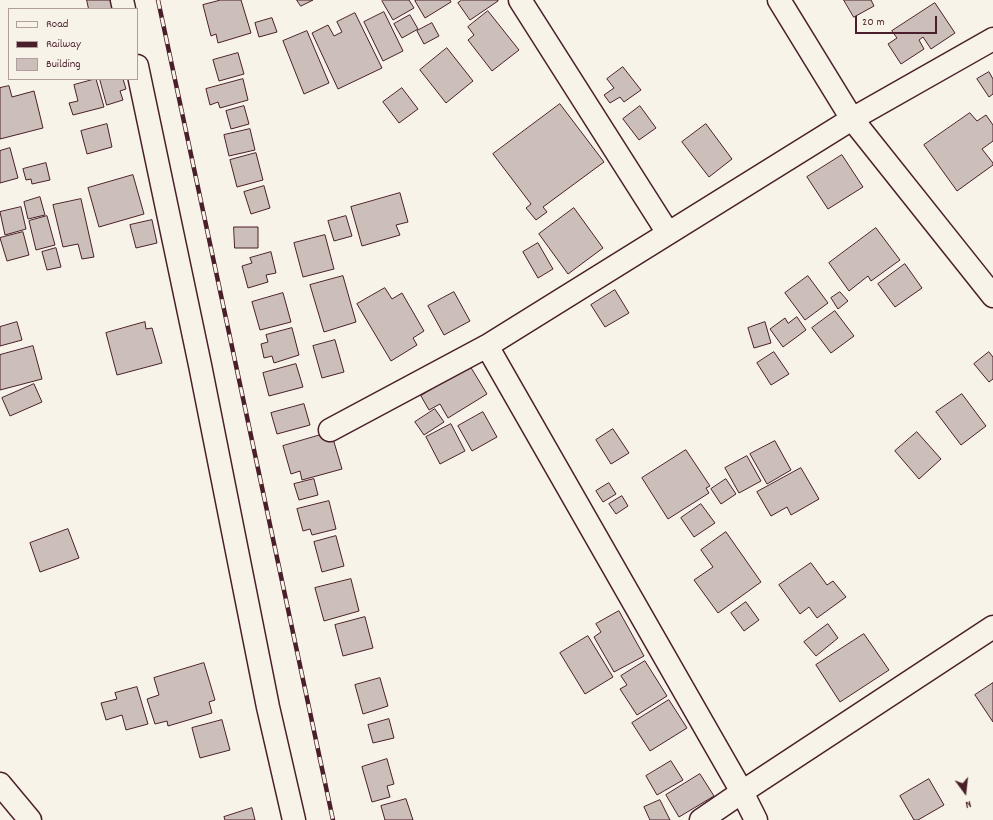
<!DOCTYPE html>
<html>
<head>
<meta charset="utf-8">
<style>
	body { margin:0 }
	#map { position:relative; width:993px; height:820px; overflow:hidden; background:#f7f3e8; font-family:Dekko,sans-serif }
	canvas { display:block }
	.legend { position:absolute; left:8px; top:8px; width:130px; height:72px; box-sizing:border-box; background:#f7f3e8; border:1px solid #b29e9c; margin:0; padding:5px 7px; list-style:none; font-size:12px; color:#4a1f2b }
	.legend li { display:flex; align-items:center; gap:8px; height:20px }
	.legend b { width:20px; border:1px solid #b29e9c }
	.north { position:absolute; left:945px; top:772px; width:40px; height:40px; -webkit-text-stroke:3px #f7f3e8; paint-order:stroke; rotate:165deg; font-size:11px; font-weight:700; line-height:16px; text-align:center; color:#4a1f2b }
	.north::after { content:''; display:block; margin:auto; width:14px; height:18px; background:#4a1f2b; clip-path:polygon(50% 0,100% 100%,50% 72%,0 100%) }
	.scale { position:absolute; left:855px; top:16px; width:82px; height:18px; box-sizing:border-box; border:2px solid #4a1f2b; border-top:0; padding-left:5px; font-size:12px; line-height:14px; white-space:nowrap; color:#4a1f2b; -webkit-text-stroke:3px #f7f3e8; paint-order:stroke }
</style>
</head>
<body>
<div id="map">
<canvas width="993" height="820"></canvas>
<ul class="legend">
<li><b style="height:5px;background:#f7f3e8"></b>Road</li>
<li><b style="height:5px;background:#4a1f2b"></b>Railway</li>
<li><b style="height:11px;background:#ccbfb9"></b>Building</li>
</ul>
<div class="north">N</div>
<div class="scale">20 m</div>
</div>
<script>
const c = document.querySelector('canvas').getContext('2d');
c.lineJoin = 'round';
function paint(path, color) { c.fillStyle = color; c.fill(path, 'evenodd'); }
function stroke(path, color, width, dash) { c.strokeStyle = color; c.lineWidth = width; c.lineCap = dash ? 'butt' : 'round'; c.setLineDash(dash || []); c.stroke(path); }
const building = new Path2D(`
	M 87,0 L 111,0 L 113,9 L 89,9 Z
	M 221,0 L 241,0 L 251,33 L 218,43 L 216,34 L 211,36 L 203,5 Z
	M 297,0 L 313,0 L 301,6 Z
	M 383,0 L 409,0 L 414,8 L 393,20 L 382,1 Z
	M 417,0 L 450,0 L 451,2 L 425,18 L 415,1 Z
	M 462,0 L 498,0 L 498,1 L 470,20 L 458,3 Z
	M 844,0 L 871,0 L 874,6 L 854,17 Z
	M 935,3 L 955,33 L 931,49 L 923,37 L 919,40 L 924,49 L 901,64 L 888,44 L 897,38 L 892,31 Z
	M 488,11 L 519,50 L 492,71 L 468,40 L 474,35 L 468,27 Z
	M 384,12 L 403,51 L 383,61 L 364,22 Z
	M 355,13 L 382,68 L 338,89 L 312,33 L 328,25 L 334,36 L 342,32 L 337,22 Z
	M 410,15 L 418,29 L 402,38 L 394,24 Z
	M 272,18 L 277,32 L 259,37 L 255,23 Z
	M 432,23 L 439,36 L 424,44 L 417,31 Z
	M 307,31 L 329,83 L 304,94 L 283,41 Z
	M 447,48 L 473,81 L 446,103 L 420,70 Z
	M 238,53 L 244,74 L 219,81 L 213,60 Z
	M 623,67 L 641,90 L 624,102 L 620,97 L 610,103 L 604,95 L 614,88 L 607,79 Z
	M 989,72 L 993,79 L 993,94 L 989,97 L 977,79 Z
	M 96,79 L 104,107 L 73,115 L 69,103 L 78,101 L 74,85 Z
	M 100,79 L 123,79 L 126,89 L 120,91 L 123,100 L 107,105 Z
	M 243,79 L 248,100 L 220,108 L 218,102 L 210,105 L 206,89 Z
	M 9,86 L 12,97 L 34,91 L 43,128 L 0,139 L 0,88 Z
	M 402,88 L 418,109 L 399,123 L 383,102 Z
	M 560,104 L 604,162 L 543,207 L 547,212 L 536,220 L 526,208 L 531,204 L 493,154 Z
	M 244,106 L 249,124 L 231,129 L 226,111 Z
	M 640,106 L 656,128 L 639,140 L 623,119 Z
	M 970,113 L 977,121 L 986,115 L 993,125 L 993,141 L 982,149 L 993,163 L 993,165 L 957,191 L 924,145 Z
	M 107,124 L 112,147 L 87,154 L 81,131 Z
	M 706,124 L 732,159 L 709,177 L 682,142 Z
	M 250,129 L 255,150 L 229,156 L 224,135 Z
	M 10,148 L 18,178 L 0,183 L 0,151 Z
	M 256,153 L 263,180 L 237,187 L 230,160 Z
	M 842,155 L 863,187 L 828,209 L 807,177 Z
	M 46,163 L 50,180 L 32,184 L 31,179 L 26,180 L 23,169 Z
	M 133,175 L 144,214 L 99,227 L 88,188 Z
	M 264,186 L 270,208 L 251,214 L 244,192 Z
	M 400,193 L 408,222 L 396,225 L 400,235 L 362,246 L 351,207 Z
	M 40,197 L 45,215 L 28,219 L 24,202 Z
	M 81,199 L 94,257 L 82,259 L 78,244 L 63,247 L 53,205 Z
	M 21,207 L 26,229 L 5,235 L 0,212 Z
	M 574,208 L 603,248 L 568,274 L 539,234 Z
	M 47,216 L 55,245 L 36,250 L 29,221 Z
	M 346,216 L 352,236 L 334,241 L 328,221 Z
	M 152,220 L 157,243 L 136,248 L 130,225 Z
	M 234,227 L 258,227 L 258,248 L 235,248 Z
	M 876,228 L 900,260 L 871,281 L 868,276 L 849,291 L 829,263 Z
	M 23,232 L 29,255 L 7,261 L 0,238 Z
	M 325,235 L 334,269 L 303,277 L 294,243 Z
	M 538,243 L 553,269 L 538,278 L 523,252 Z
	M 56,248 L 61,267 L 47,270 L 42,252 Z
	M 271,252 L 276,273 L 266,275 L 268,282 L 248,288 L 242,266 L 252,263 L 250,258 Z
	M 905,264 L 922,288 L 895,307 L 878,284 Z
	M 343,276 L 356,322 L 324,332 L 310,285 Z
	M 808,276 L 828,303 L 805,320 L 785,293 Z
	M 385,288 L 392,299 L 402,293 L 424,331 L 413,338 L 417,345 L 391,361 L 357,304 Z
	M 615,290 L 629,313 L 605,327 L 591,305 Z
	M 454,292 L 470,321 L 444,335 L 428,306 Z
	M 840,292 L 848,301 L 838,309 L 831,298 Z
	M 283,293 L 291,322 L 260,330 L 252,302 Z
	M 835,311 L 854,336 L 831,353 L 812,328 Z
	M 797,317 L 806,330 L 783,347 L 770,329 L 785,318 L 788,323 Z
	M 17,322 L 22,340 L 0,346 L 0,327 Z
	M 145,322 L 146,329 L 152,328 L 162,363 L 117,375 L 106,333 Z
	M 765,322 L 771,343 L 754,348 L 748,328 Z
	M 292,328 L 299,355 L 274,363 L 272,356 L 264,358 L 261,344 L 268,342 L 266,335 Z
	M 335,340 L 344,372 L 322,378 L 313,346 Z
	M 33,346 L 42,379 L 0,390 L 0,355 Z
	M 774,352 L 789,374 L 771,385 L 757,363 Z
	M 989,352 L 993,357 L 993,379 L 989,382 L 974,364 Z
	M 296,364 L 303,387 L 269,396 L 263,373 Z
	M 470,366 L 487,394 L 448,418 L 440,404 L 429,410 L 421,396 Z
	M 34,384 L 42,402 L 10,416 L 2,398 Z
	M 962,394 L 986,426 L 961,445 L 936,412 Z
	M 304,404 L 310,425 L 277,434 L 271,413 Z
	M 435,409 L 444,422 L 424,435 L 415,422 Z
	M 483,412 L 497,437 L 472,451 L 458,426 Z
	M 451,424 L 465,451 L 440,464 L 426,437 Z
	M 613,429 L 629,453 L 611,464 L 596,440 Z
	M 331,432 L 342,469 L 302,480 L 300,471 L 291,474 L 283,446 Z
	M 917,432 L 941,459 L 919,479 L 895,451 Z
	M 775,441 L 791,470 L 767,484 L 750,454 Z
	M 686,450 L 710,486 L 706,488 L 709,493 L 668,519 L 642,478 Z
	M 747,456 L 761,481 L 739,493 L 725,468 Z
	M 801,468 L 819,499 L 791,515 L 787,507 L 771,516 L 757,492 Z
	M 314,479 L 318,495 L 299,500 L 294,484 Z
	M 726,479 L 736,494 L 721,504 L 711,489 Z
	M 609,483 L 616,494 L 603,502 L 596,491 Z
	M 622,496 L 628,506 L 616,514 L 609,504 Z
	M 329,501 L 336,529 L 312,535 L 310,529 L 303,531 L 297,509 Z
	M 701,504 L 715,523 L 694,537 L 681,518 Z
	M 68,529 L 79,558 L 40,572 L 30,543 Z
	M 726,532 L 761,582 L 718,613 L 694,580 L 713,567 L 701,550 Z
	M 336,536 L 344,566 L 322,572 L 314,542 Z
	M 811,563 L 827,585 L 833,581 L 846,597 L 817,618 L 809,607 L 800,614 L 779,585 Z
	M 351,579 L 359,611 L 324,621 L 315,588 Z
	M 746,602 L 759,620 L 744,631 L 731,613 Z
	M 619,611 L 644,656 L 614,672 L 594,637 L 601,632 L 596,624 Z
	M 365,617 L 373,648 L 343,656 L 335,625 Z
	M 828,624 L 838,638 L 816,656 L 804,642 Z
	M 864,634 L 889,670 L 840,702 L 816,665 Z
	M 588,636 L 613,677 L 585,694 L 560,653 Z
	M 645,661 L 667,696 L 637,715 L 620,689 L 627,685 L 621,676 Z
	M 204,663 L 215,700 L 209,702 L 212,713 L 168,726 L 167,721 L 155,724 L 147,699 L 159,695 L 154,678 Z
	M 380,678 L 388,706 L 363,714 L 355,685 Z
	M 993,683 L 993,722 L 975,695 Z
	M 137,687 L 148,724 L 126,730 L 122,715 L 106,720 L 101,703 L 117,699 L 115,693 Z
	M 669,700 L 687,728 L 650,751 L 632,723 Z
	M 389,719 L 394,738 L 373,743 L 368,725 Z
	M 222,720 L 230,750 L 200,758 L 192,728 Z
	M 387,759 L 394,784 L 387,786 L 390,797 L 372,802 L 362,767 Z
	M 671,761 L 683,780 L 657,795 L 646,776 Z
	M 700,774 L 714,796 L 679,817 L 666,795 Z
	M 929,779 L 944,805 L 918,820 L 914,820 L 900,796 Z
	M 406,799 L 413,820 L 385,820 L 381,806 Z
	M 660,800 L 670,820 L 650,820 L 644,807 Z
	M 252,808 L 255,820 L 225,820 L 224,817 Z`);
paint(building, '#ccbfb9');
stroke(building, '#4a1f2b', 1);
const street = new Path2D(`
	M 122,0 L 124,9
	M 520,0 L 668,233
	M 779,0 L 852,119 L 993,296
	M 137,66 L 200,365 L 268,707 L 294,820
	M 487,346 L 742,792 L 756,820
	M 330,430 L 487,346 L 852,119 L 993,39
	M 0,784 L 30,820
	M 701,820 L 742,792 L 993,627`);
stroke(street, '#4a1f2b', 25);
stroke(street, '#f7f3e8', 22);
const rail = new Path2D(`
	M 158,0 L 333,820`);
stroke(rail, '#4a1f2b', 4.5);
stroke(rail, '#f7f3e8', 3, [9]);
</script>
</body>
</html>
